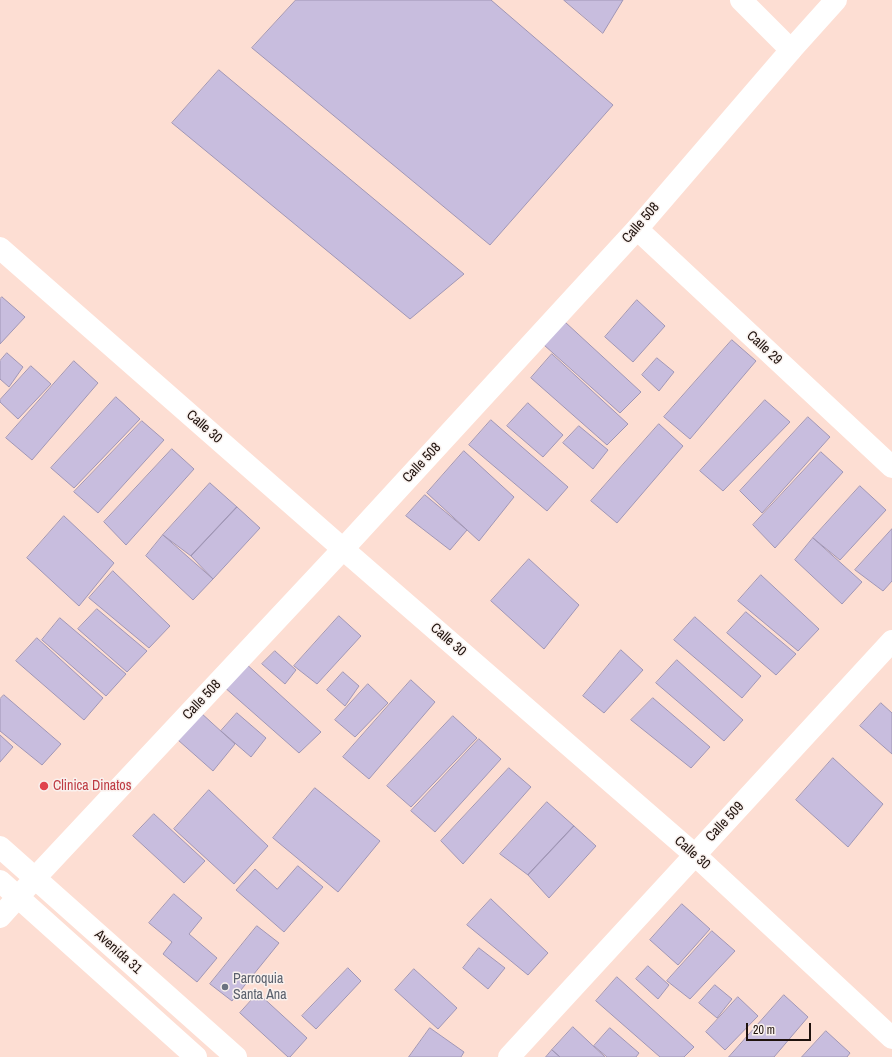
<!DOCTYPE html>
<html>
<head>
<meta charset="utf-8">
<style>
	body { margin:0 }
	#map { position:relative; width:892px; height:1057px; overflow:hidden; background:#fdded3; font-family:"Archivo Narrow",sans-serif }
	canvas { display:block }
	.scale { position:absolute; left:746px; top:1023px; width:65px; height:18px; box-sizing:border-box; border:2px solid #1f120d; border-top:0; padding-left:5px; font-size:12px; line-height:14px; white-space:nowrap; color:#1f120d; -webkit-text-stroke:3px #f9f1ee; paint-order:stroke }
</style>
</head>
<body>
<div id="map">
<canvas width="892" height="1057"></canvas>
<div class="scale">20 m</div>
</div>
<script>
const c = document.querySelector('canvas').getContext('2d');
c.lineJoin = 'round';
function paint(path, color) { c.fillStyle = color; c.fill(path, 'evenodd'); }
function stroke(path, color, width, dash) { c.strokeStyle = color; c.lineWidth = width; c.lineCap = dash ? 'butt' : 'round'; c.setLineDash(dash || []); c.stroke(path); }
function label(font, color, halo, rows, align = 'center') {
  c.font = font + ' "Archivo Narrow",sans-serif'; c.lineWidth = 3; c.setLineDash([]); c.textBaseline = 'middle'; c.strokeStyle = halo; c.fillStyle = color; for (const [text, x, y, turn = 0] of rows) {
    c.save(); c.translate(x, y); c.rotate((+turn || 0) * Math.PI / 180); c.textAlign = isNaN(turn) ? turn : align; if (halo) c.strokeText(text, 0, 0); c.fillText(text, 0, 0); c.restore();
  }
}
const building = new Path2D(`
	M 296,0 L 491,0 L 613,105 L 490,245 L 252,48 Z
	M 564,0 L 623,0 L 603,33 Z
	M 219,70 L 464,274 L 410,319 L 172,123 Z
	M 2,297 L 25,317 L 0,344 L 0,299 Z
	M 637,300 L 665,326 L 633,362 L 605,337 Z
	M 565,322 L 641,392 L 620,413 L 544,345 Z
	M 732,340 L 756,361 L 690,439 L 664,417 Z
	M 7,353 L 23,367 L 9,387 L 0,379 L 0,361 Z
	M 552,354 L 628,424 L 607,445 L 531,378 Z
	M 657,358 L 674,372 L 659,391 L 642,375 Z
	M 74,361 L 98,383 L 32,460 L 6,438 Z
	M 31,366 L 51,384 L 18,419 L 0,402 L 0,400 Z
	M 116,397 L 140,419 L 74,488 L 51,468 Z
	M 765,400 L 790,422 L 723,491 L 700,471 Z
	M 528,403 L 563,435 L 543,457 L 507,426 Z
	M 808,417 L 830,437 L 762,513 L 740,491 Z
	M 491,420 L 568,487 L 547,511 L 469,445 Z
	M 142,421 L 164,440 L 98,513 L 74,492 Z
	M 659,424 L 683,446 L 617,523 L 591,501 Z
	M 579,426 L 608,450 L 593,469 L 563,443 Z
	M 172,449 L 194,469 L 126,545 L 104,522 Z
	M 464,451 L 514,497 L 479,541 L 427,493 Z
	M 821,452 L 843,472 L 775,548 L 753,525 Z
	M 210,483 L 237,507 L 191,556 L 163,535 Z
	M 860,486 L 886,510 L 840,560 L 813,538 Z
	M 425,495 L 467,530 L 450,550 L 406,516 Z
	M 237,507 L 260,528 L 213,579 L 191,556 Z
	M 64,516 L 114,563 L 79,606 L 27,558 Z
	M 892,529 L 892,581 L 883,591 L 855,570 Z
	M 163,535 L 213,579 L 193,600 L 146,556 Z
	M 813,538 L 862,582 L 842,604 L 795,560 Z
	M 529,559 L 579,605 L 544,649 L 491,601 Z
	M 113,571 L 170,626 L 149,648 L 89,598 Z
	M 761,575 L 819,629 L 798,651 L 738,601 Z
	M 97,609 L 147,651 L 127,672 L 78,629 Z
	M 746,612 L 796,654 L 776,675 L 727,633 Z
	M 339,616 L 361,636 L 317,684 L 294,666 Z
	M 695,617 L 761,676 L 742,698 L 674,640 Z
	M 60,618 L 126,674 L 106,696 L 42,640 Z
	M 37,638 L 103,698 L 84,720 L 16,661 Z
	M 621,650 L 643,670 L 604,713 L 583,696 Z
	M 275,651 L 296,670 L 285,684 L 262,664 Z
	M 677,660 L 743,720 L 724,741 L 656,683 Z
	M 244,662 L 321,732 L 299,753 L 223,686 Z
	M 343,672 L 359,686 L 345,706 L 327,690 Z
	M 411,680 L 435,702 L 369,779 L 343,757 Z
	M 368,684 L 388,703 L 355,737 L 335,720 Z
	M 4,695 L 61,744 L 42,765 L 0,731 L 0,699 Z
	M 653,698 L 710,747 L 691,768 L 631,720 Z
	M 881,703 L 892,713 L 892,754 L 860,726 Z
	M 200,712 L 235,744 L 213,771 L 178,740 Z
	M 237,713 L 266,738 L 251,757 L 221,731 Z
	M 453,716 L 477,738 L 411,807 L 387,786 Z
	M 0,735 L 13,747 L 0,762 Z
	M 479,739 L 501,759 L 435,832 L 411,811 Z
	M 833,758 L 883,804 L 848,847 L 796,800 Z
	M 509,768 L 531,787 L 463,864 L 441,841 Z
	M 315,788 L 380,841 L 338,892 L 273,838 Z
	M 209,790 L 268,846 L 234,884 L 174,829 Z
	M 547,802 L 574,826 L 528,875 L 500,854 Z
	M 154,814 L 205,861 L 184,883 L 133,836 Z
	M 574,826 L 596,846 L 549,898 L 528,875 Z
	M 298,866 L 323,887 L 284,932 L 236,890 L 255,869 L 277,889 Z
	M 174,894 L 202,918 L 189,934 L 217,958 L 197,982 L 163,954 L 172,942 L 149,923 Z
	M 491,899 L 548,953 L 528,975 L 467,925 Z
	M 682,904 L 710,929 L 678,965 L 650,940 Z
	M 257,926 L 279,943 L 232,1001 L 210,984 Z
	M 712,931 L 735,951 L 690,999 L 667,981 Z
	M 479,948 L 505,968 L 488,989 L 463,968 Z
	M 648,966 L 669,985 L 658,999 L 636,979 Z
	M 348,968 L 361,981 L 316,1029 L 302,1016 Z
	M 414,969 L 457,1008 L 438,1029 L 395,990 Z
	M 617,977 L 694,1047 L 684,1057 L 660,1057 L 596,1001 Z
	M 715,985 L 732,999 L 717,1018 L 699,1003 Z
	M 258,993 L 307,1038 L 290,1057 L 288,1057 L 240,1013 Z
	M 784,995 L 808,1017 L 774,1057 L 729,1057 Z
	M 738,997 L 758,1016 L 725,1050 L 706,1032 Z
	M 573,1027 L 605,1057 L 560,1057 L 552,1050 Z
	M 430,1028 L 464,1052 L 461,1057 L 409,1057 Z
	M 610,1028 L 639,1053 L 636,1057 L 607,1057 L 594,1046 Z
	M 826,1031 L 850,1053 L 847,1057 L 802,1057 Z
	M 552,1050 L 560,1057 L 546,1057 Z`);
paint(building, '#c8bdde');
stroke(building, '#a096b5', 1);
stroke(new Path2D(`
	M 741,0 L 791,50
	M 637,229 L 892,467
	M 0,248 L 343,549 L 695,855 L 892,1038
	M 0,917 L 18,897
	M 509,1057 L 892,641`), '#fff', 22);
stroke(new Path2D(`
	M 0,847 L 236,1057
	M 0,881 L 196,1057
	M 18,897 L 35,878 L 343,549 L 637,229 L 791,50 L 836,0`), '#fff', 22);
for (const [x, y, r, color] of [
	[44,786,5,"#e0444e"],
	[225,987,4,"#6b7280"]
]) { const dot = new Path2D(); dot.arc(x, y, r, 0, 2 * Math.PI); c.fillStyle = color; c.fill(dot); stroke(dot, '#f9f1ee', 1.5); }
label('14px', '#1f120d', '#f9f1ee', [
	["Calle 508",641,223,-49],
	["Calle 29",764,348,43],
	["Calle 30",204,427,41],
	["Calle 508",422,463,-47],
	["Calle 30",448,640,41],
	["Calle 508",202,700,-47],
	["Calle 509",725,822,-47],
	["Calle 30",692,853,42],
	["Avenida 31",118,952,42]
]);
label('14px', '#be3a42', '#f9f1ee', [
	["Clinica Dinatos",53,786]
], 'left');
label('14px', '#5b616d', '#f9f1ee', [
	["Parroquia",233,979],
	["Santa Ana",233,995]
], 'left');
</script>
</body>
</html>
